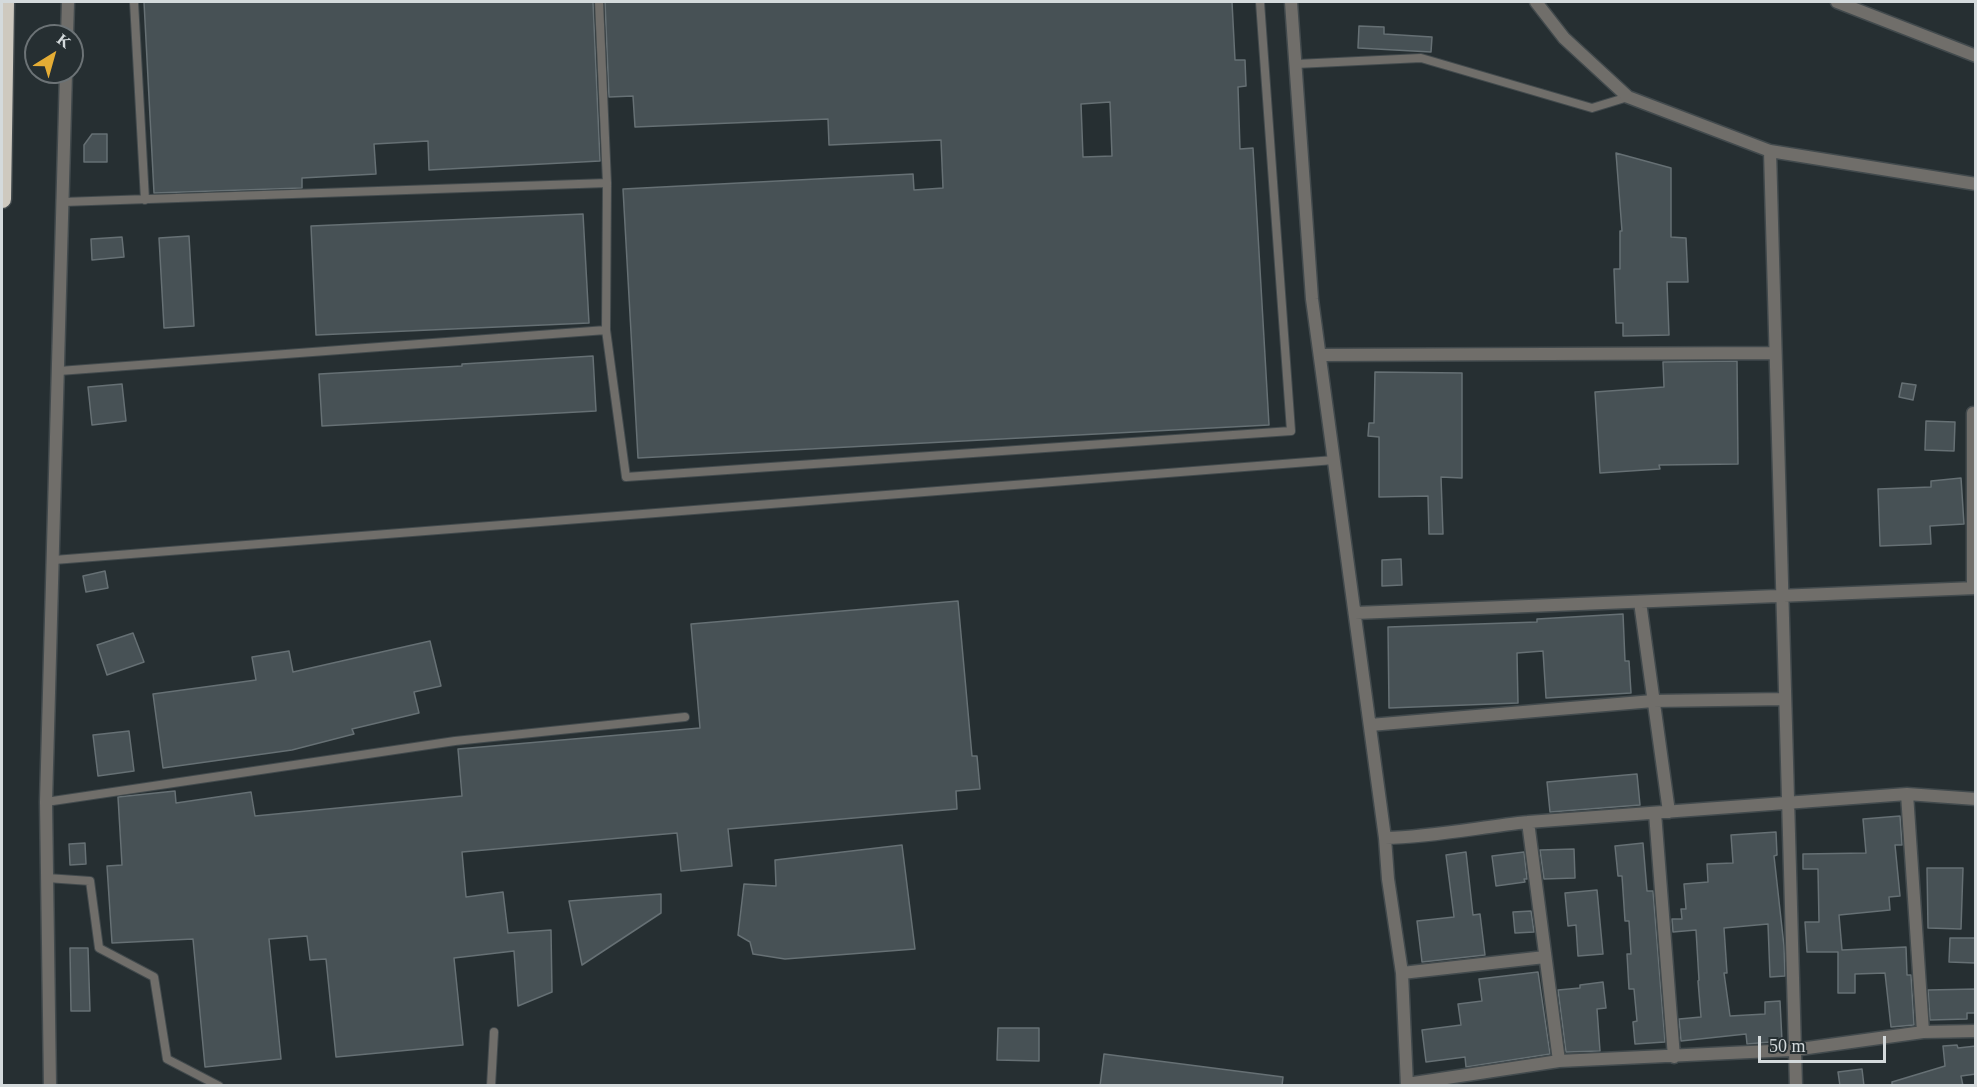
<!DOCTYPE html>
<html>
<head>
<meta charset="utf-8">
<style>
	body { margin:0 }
	#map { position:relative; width:1977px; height:1087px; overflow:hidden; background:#262f32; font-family:Georgia,serif }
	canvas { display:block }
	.frame { position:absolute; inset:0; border:3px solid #d4dadc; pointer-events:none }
	.north { position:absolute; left:24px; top:24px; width:60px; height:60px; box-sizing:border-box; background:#262f32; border:2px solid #6c7376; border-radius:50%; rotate:37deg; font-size:16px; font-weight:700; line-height:24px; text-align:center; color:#d4dadc }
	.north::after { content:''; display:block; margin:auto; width:21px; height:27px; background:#e5ad35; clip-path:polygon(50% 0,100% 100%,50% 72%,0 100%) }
	.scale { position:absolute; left:1758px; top:1036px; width:128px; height:27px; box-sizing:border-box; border:3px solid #d4dadc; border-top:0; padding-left:8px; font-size:18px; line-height:21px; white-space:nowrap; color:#d4dadc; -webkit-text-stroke:4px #262f32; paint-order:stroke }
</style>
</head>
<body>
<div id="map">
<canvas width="1977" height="1087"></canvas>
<div class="frame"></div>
<div class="north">K</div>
<div class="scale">50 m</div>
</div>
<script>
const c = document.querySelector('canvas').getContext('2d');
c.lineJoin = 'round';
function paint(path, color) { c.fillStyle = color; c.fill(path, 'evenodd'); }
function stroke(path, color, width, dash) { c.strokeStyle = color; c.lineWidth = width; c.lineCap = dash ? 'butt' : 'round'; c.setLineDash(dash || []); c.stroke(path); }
const building = new Path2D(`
	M 144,2 L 593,2 L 600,161 L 429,170 L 428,141 L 374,144 L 376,174 L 302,178 L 302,188 L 154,193 Z
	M 605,2 L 1232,2 L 1235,60 L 1245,60 L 1246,86 L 1238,87 L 1240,149 L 1253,148 L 1269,425 L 638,458 L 623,189 L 913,174 L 914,190 L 943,188 L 941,140 L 829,145 L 828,119 L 635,127 L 633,96 L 609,97 ZM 1110,102 L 1112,156 L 1083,157 L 1081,104 Z
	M 1359,26 L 1384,27 L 1384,34 L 1432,37 L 1431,52 L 1358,48 Z
	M 92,134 L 107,134 L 107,162 L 84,162 L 84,145 Z
	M 1616,153 L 1671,168 L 1671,237 L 1686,238 L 1688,282 L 1667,282 L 1669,335 L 1623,336 L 1623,323 L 1616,323 L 1614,269 L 1620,269 L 1620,231 L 1622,231 Z
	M 583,214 L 589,323 L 316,335 L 311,226 Z
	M 189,236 L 194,326 L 164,328 L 159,238 Z
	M 122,237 L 124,257 L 92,260 L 91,239 Z
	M 593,356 L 596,411 L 322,426 L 319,374 L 462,366 L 462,364 Z
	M 1737,361 L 1738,464 L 1659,465 L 1660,469 L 1600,473 L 1595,392 L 1664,387 L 1663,362 Z
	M 1375,372 L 1462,373 L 1462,478 L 1441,477 L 1443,534 L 1429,534 L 1428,496 L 1379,497 L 1379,437 L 1368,436 L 1369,423 L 1374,423 Z
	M 1902,383 L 1916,385 L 1913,400 L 1899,397 Z
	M 122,384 L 126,421 L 92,425 L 88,387 Z
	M 1926,421 L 1955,422 L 1954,451 L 1925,450 Z
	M 1961,478 L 1964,524 L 1930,526 L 1931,544 L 1880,546 L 1878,489 L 1931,487 L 1931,481 Z
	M 1401,559 L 1402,585 L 1382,586 L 1382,560 Z
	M 105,571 L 108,588 L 86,592 L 83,576 Z
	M 958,601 L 972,756 L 977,756 L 980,789 L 956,791 L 957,809 L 728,829 L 732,866 L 681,871 L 677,833 L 462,852 L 466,897 L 503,892 L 508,933 L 551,930 L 552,992 L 518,1006 L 514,951 L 454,958 L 463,1045 L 336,1057 L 326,959 L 310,960 L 307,936 L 269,939 L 281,1059 L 205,1067 L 193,939 L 112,943 L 107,866 L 122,865 L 118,797 L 175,791 L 176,803 L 251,792 L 255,816 L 462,796 L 458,749 L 700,728 L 691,624 Z
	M 1623,614 L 1625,661 L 1629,661 L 1631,693 L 1546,698 L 1543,651 L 1517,653 L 1518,703 L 1389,708 L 1388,627 L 1537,622 L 1537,619 Z
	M 133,633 L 144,662 L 107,675 L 97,645 Z
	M 430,641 L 441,686 L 414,692 L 419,713 L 352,729 L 354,734 L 292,750 L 163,768 L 153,694 L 256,680 L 252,657 L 289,651 L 293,672 Z
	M 129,731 L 134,771 L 98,776 L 93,735 Z
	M 1637,774 L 1640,805 L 1550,812 L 1547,782 Z
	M 1900,816 L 1902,845 L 1895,845 L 1900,896 L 1889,897 L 1890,910 L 1839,915 L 1842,950 L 1906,947 L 1907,975 L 1911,975 L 1914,1025 L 1891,1027 L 1885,973 L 1855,974 L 1855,993 L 1838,993 L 1838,952 L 1807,952 L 1805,922 L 1819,922 L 1818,869 L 1803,869 L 1803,854 L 1866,853 L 1863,819 Z
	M 1776,832 L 1777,855 L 1774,856 L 1784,946 L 1785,976 L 1770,977 L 1768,924 L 1724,928 L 1727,973 L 1724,973 L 1730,1016 L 1765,1014 L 1765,1002 L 1780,1001 L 1782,1041 L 1747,1044 L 1746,1034 L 1681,1041 L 1679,1019 L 1701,1017 L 1698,981 L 1699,980 L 1696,930 L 1673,932 L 1672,919 L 1682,919 L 1681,909 L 1686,909 L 1684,884 L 1708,882 L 1707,864 L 1733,863 L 1731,835 Z
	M 85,843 L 86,864 L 70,865 L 69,844 Z
	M 1643,843 L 1647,891 L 1653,891 L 1665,1042 L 1635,1044 L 1633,1022 L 1637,1021 L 1634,989 L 1629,989 L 1627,954 L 1631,954 L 1629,921 L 1625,921 L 1622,876 L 1618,876 L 1615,846 Z
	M 902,845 L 915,949 L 785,959 L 753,954 L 750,942 L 738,935 L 744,884 L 776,886 L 775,860 Z
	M 1574,849 L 1575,878 L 1544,879 L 1540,850 Z
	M 1466,852 L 1473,915 L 1480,914 L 1485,955 L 1422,962 L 1417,921 L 1454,917 L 1446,855 Z
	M 1524,852 L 1527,879 L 1524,879 L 1525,882 L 1496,886 L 1492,856 Z
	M 1927,868 L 1963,868 L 1961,929 L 1928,928 Z
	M 1597,890 L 1603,954 L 1578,956 L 1576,925 L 1568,926 L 1565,893 Z
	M 661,894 L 661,913 L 582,965 L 569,901 Z
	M 1531,911 L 1534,932 L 1515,933 L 1513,912 Z
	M 1950,938 L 1976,938 L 1975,963 L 1949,962 Z
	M 70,948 L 88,948 L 90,1011 L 71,1011 Z
	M 1538,972 L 1550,1054 L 1466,1067 L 1465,1057 L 1426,1062 L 1422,1030 L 1461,1025 L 1458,1004 L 1482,1001 L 1479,979 Z
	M 1603,982 L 1606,1008 L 1597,1009 L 1600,1051 L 1566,1052 L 1558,990 L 1580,988 L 1580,985 Z
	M 1976,989 L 1976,1013 L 1967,1013 L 1967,1019 L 1930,1020 L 1928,990 Z
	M 998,1028 L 1039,1028 L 1039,1061 L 997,1060 Z
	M 1957,1045 L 1958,1048 L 1976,1046 L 1976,1074 L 1961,1076 L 1963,1086 L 1892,1086 L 1892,1082 L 1945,1066 L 1943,1046 Z
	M 1104,1054 L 1283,1077 L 1282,1086 L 1100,1086 Z
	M 1862,1069 L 1864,1086 L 1840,1086 L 1838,1072 Z`);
paint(building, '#475155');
stroke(building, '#667074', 1.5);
const lane = new Path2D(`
	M 134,2 L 145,200
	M 599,2 L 607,183 L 606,330 L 626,477 L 1291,431 L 1260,2
	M 1296,64 L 1421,58 L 1592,108 L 1628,97
	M 63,202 L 607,183
	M 59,371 L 606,330
	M 54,560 L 1334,460
	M 46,802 L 455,741 L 685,717
	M 47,878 L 90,881 L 99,948 L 154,977 L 167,1059 L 219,1086
	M 491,1086 L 494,1032`);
const street = new Path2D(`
	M 1291,2 L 1312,299 L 1385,838 L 1388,879 L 1402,973 L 1407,1086
	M 1536,2 L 1564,38 L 1628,97 L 1770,151 L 1976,184
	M 1837,2 L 1976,56
	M 67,36 L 68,2
	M 1770,151 L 1796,1086
	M 1320,355 L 1775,353
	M 1973,413 L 1973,588
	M 1640,602 L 1669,812
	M 1355,613 L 1976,588
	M 1370,725 L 1653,701 L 1784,699
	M 1907,794 L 1923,1032
	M 1655,813 L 1674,1057
	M 1528,822 L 1559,1061
	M 1385,838 C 1433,837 1480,827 1528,822 L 1907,794 L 1976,799
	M 1402,973 L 1545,957
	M 1407,1084 L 1559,1061 L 1793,1050 L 1923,1032 L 1976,1031
	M 50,1086 L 46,802 L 66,72`);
const highway = new Path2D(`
	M 2,199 L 5,2`);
stroke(lane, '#424a4d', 10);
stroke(street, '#424a4d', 15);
stroke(highway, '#424a4d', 21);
stroke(lane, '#706e6a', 8);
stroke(street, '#706e6a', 12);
stroke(highway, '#cec9bf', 18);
</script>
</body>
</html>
